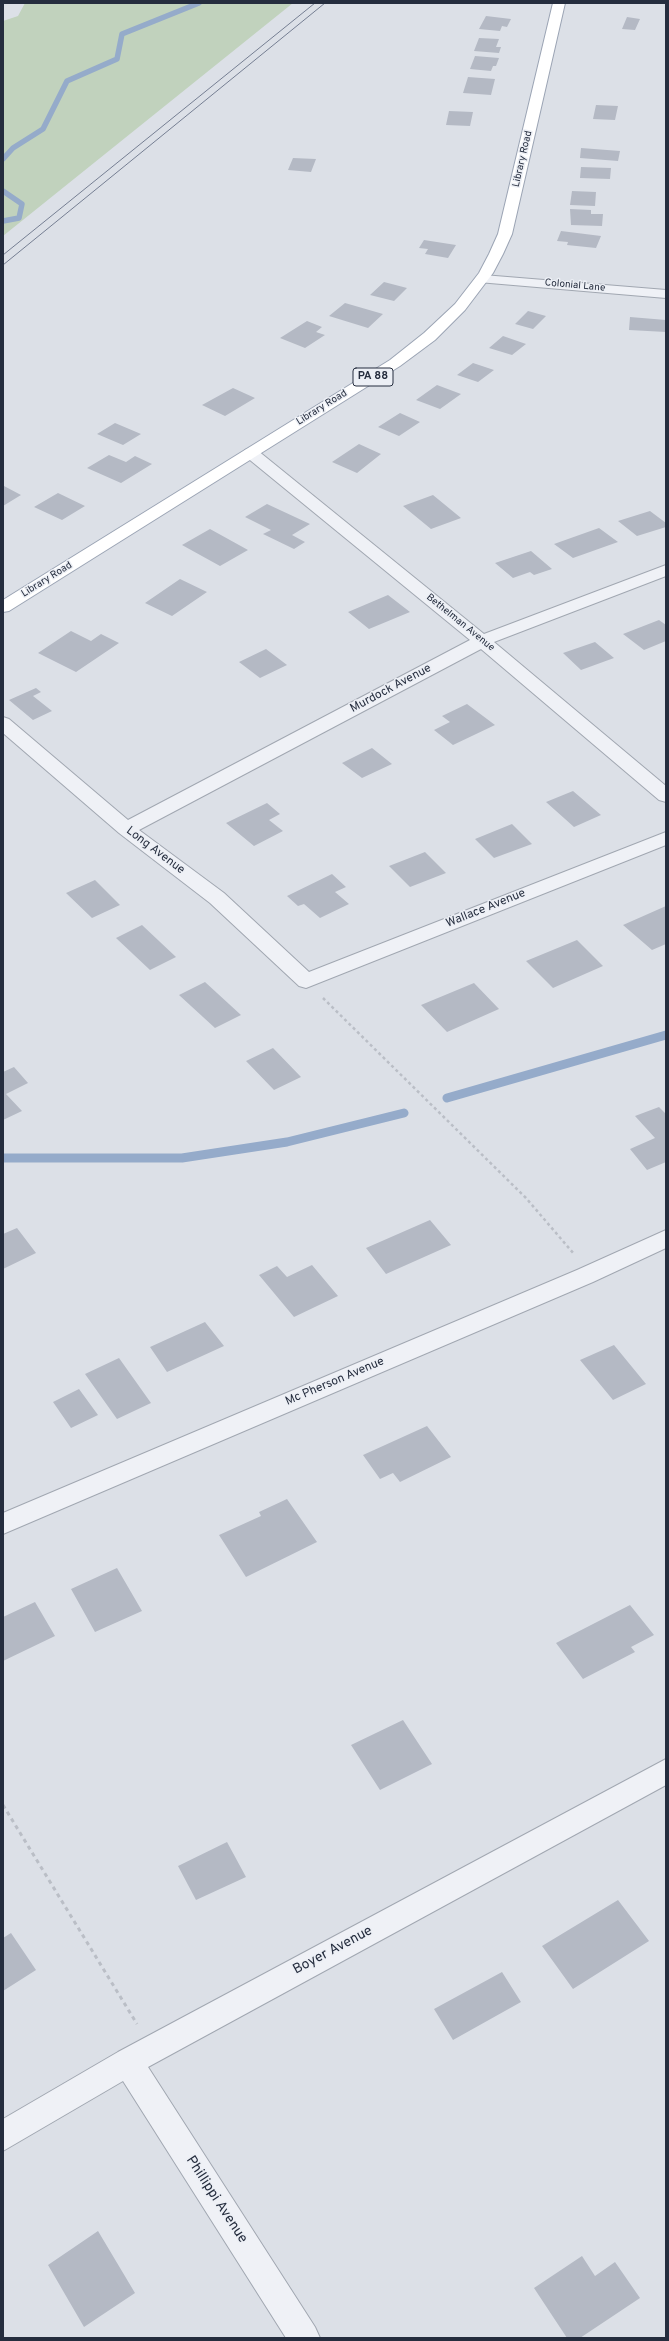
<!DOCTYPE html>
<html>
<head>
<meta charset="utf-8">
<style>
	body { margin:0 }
	#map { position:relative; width:669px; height:2341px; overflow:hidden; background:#dce0e7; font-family:Overpass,sans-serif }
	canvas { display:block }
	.frame { position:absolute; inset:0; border:4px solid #252d3e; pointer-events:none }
</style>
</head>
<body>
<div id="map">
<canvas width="669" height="2341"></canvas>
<div class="frame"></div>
</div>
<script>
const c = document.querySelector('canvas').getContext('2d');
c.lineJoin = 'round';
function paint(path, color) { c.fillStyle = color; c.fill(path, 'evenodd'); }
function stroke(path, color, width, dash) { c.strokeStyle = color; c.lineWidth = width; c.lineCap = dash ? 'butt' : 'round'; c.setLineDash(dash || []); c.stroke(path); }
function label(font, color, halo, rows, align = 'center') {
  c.font = font + ' Overpass,sans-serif'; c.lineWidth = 3; c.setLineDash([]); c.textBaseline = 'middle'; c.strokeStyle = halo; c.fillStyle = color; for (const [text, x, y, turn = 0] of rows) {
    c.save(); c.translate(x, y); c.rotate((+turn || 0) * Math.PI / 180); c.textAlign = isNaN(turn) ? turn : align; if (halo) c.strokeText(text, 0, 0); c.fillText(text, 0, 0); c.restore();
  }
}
paint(new Path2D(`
	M 25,3 L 293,3 L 3,236 L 3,21 L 18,16 Z`), '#c1d2bd');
stroke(new Path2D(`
	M 3,159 L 13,148 L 43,129 L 67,81 L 117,59 L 122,34 L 199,3
	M 3,191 L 22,204 L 19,218 L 3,221`), '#95abca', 5.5);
stroke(new Path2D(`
	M 447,1098 L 666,1035
	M 3,1158 L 182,1158 L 287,1142 L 404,1113`), '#95abca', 9);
paint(new Path2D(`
	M 486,16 L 511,19 L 507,27 L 502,26 L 500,31 L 479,29 Z
	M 627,17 L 640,19 L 635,30 L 622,29 Z
	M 479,38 L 499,39 L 496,47 L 501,47 L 499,53 L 474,51 Z
	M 475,56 L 499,58 L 496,66 L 493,66 L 491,71 L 470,69 Z
	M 468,77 L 495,79 L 491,95 L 463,93 Z
	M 596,105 L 618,106 L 615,120 L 593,119 Z
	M 449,111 L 473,112 L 470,126 L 446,125 Z
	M 581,148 L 620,151 L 618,161 L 580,158 Z
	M 293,158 L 316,159 L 311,172 L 288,170 Z
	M 581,167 L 611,168 L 610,179 L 580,178 Z
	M 572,191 L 596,192 L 595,206 L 570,205 Z
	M 570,209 L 591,210 L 591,214 L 603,214 L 602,226 L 571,225 Z
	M 561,231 L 601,236 L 596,248 L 567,245 L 568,242 L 557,241 Z
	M 424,240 L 456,245 L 448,258 L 425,254 L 428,249 L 419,248 Z
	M 384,282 L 407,288 L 394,301 L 370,295 Z
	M 345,303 L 383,314 L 368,328 L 329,316 Z
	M 528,311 L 546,316 L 533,329 L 515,324 Z
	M 630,317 L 666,320 L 666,332 L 629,330 Z
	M 307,321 L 322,327 L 316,332 L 325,335 L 305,348 L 280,338 Z
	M 503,336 L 526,344 L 512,355 L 489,348 Z
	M 473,363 L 494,370 L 478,382 L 457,375 Z
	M 437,385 L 461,394 L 440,409 L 416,400 Z
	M 233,388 L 255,398 L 225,416 L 202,405 Z
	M 400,413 L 420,422 L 399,436 L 378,427 Z
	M 115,423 L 141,434 L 123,445 L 97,434 Z
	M 359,444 L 381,454 L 357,473 L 332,462 Z
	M 109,455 L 126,462 L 135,456 L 152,464 L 121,483 L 87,468 Z
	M 4,486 L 21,495 L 3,506 Z
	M 58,493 L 85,506 L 62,520 L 34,507 Z
	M 433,495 L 461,518 L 431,529 L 403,506 Z
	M 267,504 L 310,524 L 292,535 L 305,542 L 294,549 L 263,534 L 271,530 L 245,517 Z
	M 650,511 L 666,523 L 666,527 L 637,536 L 618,521 Z
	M 599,528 L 618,542 L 573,558 L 554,544 Z
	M 210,529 L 248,550 L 220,566 L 182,545 Z
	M 531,551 L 552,569 L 534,575 L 530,572 L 513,578 L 495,563 Z
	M 180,579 L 207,592 L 172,616 L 145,603 Z
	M 388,595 L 410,612 L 369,629 L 348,612 Z
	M 659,620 L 666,625 L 666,641 L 644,650 L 623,634 Z
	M 71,631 L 91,641 L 101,634 L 119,643 L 76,672 L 38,653 Z
	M 595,642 L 614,658 L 581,670 L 563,653 Z
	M 266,649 L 287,665 L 260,678 L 239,662 Z
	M 36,688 L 41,692 L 33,696 L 52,711 L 33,720 L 9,700 Z
	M 467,704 L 495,725 L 453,745 L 434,730 L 450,722 L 442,716 Z
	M 372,748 L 392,764 L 362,778 L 342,763 Z
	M 573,791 L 601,815 L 574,827 L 546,802 Z
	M 267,803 L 280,814 L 269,820 L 283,831 L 254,846 L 226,823 Z
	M 512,824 L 532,844 L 494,858 L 475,839 Z
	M 425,852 L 446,873 L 410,887 L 389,866 Z
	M 332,874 L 346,887 L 335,892 L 349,904 L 320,918 L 304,904 L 298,906 L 287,896 Z
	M 95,880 L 120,905 L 92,918 L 66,893 Z
	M 666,906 L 666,944 L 652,950 L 623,925 Z
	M 142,925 L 176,957 L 150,970 L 116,938 Z
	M 577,940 L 603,966 L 553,988 L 526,961 Z
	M 205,982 L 241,1015 L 215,1028 L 179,995 Z
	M 474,983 L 499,1009 L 447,1032 L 421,1005 Z
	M 273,1048 L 301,1077 L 274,1090 L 246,1061 Z
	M 14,1067 L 28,1083 L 6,1094 L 22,1111 L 3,1120 L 3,1072 Z
	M 659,1107 L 666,1114 L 666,1162 L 647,1170 L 630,1149 L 655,1138 L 635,1116 Z
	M 430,1220 L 451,1245 L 386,1274 L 366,1248 Z
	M 17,1228 L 36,1253 L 3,1269 L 3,1234 Z
	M 312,1265 L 338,1296 L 294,1317 L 259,1275 L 277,1266 L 287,1277 Z
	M 205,1322 L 224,1346 L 167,1372 L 150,1347 Z
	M 614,1345 L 646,1384 L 613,1400 L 580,1360 Z
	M 119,1358 L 151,1403 L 117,1419 L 85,1374 Z
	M 79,1389 L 98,1415 L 71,1428 L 53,1402 Z
	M 427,1426 L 451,1457 L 400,1482 L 393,1473 L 380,1479 L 363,1455 Z
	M 287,1499 L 317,1542 L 246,1577 L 219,1535 L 261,1516 L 259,1512 Z
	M 117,1568 L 142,1611 L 95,1632 L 71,1589 Z
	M 35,1602 L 55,1636 L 3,1661 L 3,1617 Z
	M 630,1605 L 654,1635 L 631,1647 L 635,1652 L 583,1679 L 556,1643 Z
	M 403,1720 L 432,1764 L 380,1790 L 351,1745 Z
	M 227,1842 L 246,1877 L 196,1900 L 178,1866 Z
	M 618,1900 L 649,1941 L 573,1989 L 542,1946 Z
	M 11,1933 L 36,1970 L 3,1991 L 3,1938 Z
	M 502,1972 L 521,2002 L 453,2040 L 434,2009 Z
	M 98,2231 L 135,2293 L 84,2327 L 48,2265 Z
	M 582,2256 L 595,2276 L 615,2262 L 640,2298 L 580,2338 L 567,2338 L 534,2288 Z`), '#b4b9c4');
const minor = new Path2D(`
	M 483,275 L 666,290 L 666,298 L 478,282 L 476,279 L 478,276 Z
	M 251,448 L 257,450 L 484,634 L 666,565 L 666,576 L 494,642 L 666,786 L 666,802 L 659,800 L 481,649 L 139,830 L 224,893 L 309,972 L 666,832 L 666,845 L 306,988 L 299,986 L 210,903 L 119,833 L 3,733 L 3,717 L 9,719 L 128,820 L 470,640 L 245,456 L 243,453 L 245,450 Z
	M 666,1230 L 666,1248 L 593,1282 L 3,1534 L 3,1513 L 577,1270 Z
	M 666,1759 L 666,1785 L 148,2067 L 315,2327 L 320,2338 L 286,2338 L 123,2081 L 3,2151 L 3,2119 L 118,2052 Z`);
const primary = new Path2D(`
	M 553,3 L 565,3 L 512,234 L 503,254 L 493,273 L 465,310 L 435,340 L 400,366 L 9,611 L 3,612 L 3,600 L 390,360 L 424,333 L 455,304 L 479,273 L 489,254 L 498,234 Z`);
stroke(minor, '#a1a7b1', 2);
stroke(primary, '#9ba4b4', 2);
stroke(new Path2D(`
	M 323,998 L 526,1198 L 574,1254`), '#babec6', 2.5, [3, 3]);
stroke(new Path2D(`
	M 3,1805 L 137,2024`), '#babec6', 3, [4, 4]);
paint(minor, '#eff1f6');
paint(primary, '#fff');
stroke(new Path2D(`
	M 3,255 L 315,3
	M 3,265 L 325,3`), '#757e92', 1);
label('10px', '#252d3e', '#eceff5', [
	["Library Road",523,159,-77],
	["Colonial Lane",575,286,5],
	["Library Road",322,408,-32],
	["Library Road",47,580,-32],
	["Bethelman Avenue",460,623,39]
]);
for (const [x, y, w] of [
	[373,377,40]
]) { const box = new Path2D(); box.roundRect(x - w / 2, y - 9, w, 18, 3); c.fillStyle = '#eceff5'; c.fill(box); stroke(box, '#252d3e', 1); }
label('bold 11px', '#252d3e', null, [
	["PA 88",373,377]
]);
label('12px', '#252d3e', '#eceff5', [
	["Murdock Avenue",391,689,-28],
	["Long Avenue",155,851,37],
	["Wallace Avenue",486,909,-22],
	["Mc Pherson Avenue",335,1382,-23]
]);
label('14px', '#252d3e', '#eceff5', [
	["Boyer Avenue",333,1951,-28],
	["Phillippi Avenue",216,2200,57]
]);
</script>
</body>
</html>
